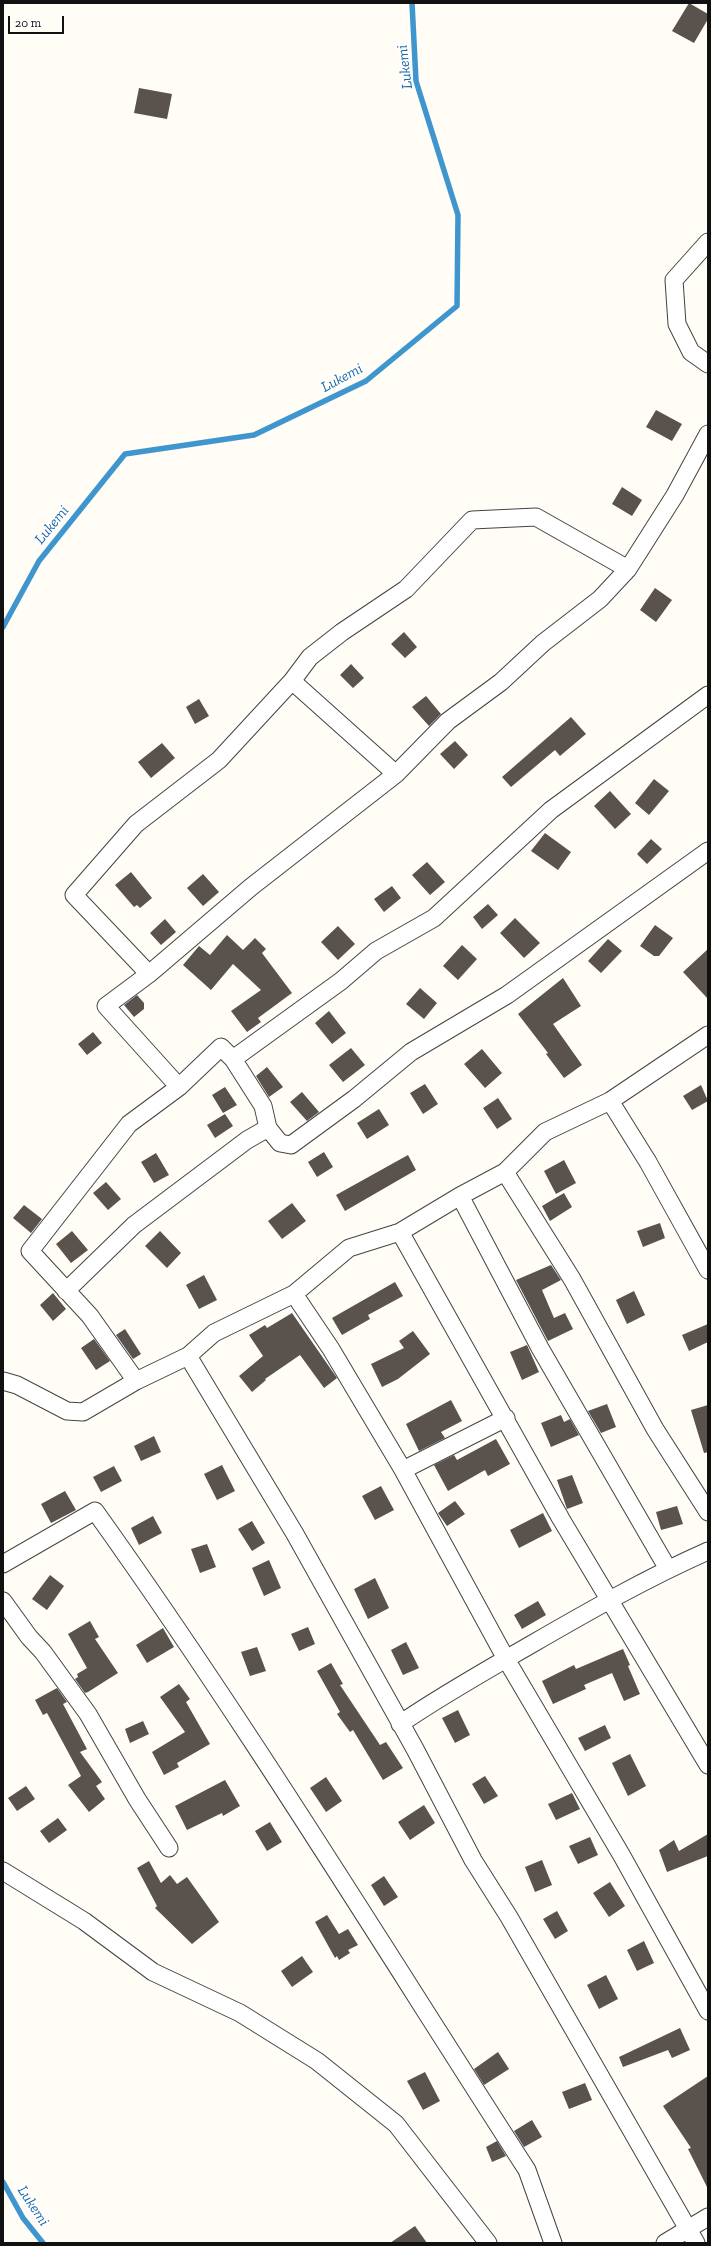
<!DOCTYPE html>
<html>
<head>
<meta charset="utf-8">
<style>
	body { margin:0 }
	#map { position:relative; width:711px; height:2246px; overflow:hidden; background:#fffdf5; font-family:"Zilla Slab",serif }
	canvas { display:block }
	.frame { position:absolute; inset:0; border:4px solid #111; pointer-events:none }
	.scale { position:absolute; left:8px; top:16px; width:56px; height:18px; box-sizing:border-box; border:2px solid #111; border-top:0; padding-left:5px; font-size:12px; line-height:14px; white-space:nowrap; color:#111; -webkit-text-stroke:3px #fff; paint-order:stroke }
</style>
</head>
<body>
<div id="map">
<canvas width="711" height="2246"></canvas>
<div class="frame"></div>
<div class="scale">20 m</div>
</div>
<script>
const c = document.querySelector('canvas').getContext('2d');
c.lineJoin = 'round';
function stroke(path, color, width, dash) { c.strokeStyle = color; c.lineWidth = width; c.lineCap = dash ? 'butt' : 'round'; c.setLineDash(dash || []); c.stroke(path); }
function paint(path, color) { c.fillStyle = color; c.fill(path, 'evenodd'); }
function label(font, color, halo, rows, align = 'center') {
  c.font = font + ' "Zilla Slab",serif'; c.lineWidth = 4; c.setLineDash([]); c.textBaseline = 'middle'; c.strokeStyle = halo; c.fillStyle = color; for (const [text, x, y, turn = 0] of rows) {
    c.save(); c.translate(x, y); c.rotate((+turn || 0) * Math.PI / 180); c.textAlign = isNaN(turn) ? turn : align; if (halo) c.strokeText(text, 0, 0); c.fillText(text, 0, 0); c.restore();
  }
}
stroke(new Path2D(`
	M 3,627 L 39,561 L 125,454 L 254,435 L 366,381 L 457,306 L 458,215 L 416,81 L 412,3
	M 3,2182 L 23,2218 L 43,2243`), '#3f96cf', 5.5);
paint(new Path2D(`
	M 689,3 L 708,14 L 708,19 L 694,43 L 672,31 Z
	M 139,88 L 172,94 L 167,119 L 134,113 Z
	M 656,410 L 682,424 L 672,441 L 646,427 Z
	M 622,487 L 642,500 L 632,516 L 612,504 Z
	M 655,588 L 672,600 L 656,622 L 640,610 Z
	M 404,632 L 417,647 L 405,658 L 391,644 Z
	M 351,664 L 364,678 L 353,688 L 340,675 Z
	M 426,696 L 441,714 L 429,726 L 412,707 Z
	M 199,699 L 209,716 L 195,724 L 186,707 Z
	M 571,717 L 586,734 L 560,756 L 555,750 L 511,787 L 502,777 Z
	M 455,741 L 468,755 L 454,769 L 440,754 Z
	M 162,743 L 175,758 L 151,778 L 138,762 Z
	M 654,779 L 669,791 L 649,815 L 635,803 Z
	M 610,791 L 631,814 L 615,829 L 594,806 Z
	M 545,833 L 571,852 L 558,870 L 531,851 Z
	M 651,839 L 662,849 L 647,864 L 637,854 Z
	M 427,862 L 445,882 L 430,895 L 412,875 Z
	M 131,872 L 152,898 L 140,908 L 137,905 L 134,907 L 115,885 Z
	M 203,874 L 219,892 L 203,906 L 187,888 Z
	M 392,886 L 401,898 L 384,912 L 374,899 Z
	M 488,904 L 498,915 L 482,929 L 473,917 Z
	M 515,918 L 540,943 L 524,958 L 500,933 Z
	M 165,919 L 176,932 L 161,945 L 150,933 Z
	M 655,925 L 673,938 L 659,956 L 654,956 L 640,946 Z
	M 338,926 L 355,944 L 338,960 L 321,942 Z
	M 227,935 L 243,950 L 255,938 L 266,949 L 262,953 L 292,993 L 258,1018 L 261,1022 L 247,1032 L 231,1011 L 261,990 L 233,964 L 211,990 L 183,965 L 199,946 L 210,955 Z
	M 608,939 L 622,951 L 601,973 L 588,961 Z
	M 462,945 L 477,959 L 458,980 L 443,966 Z
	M 708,949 L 708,999 L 683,972 Z
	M 563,978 L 581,1006 L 553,1024 L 582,1065 L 564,1078 L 546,1054 L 548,1053 L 518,1014 Z
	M 420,988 L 437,1003 L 424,1019 L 406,1004 Z
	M 137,995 L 144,1003 L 144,1009 L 134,1017 L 124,1005 Z
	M 329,1011 L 346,1033 L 332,1044 L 315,1023 Z
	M 93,1032 L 102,1043 L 87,1055 L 78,1044 Z
	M 351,1048 L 365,1065 L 343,1082 L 329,1065 Z
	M 482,1049 L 502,1073 L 485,1088 L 464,1064 Z
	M 267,1067 L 283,1087 L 269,1097 L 256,1076 Z
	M 425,1084 L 438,1104 L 423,1114 L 410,1093 Z
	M 701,1085 L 708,1101 L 692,1110 L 683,1096 Z
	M 225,1087 L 237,1105 L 223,1113 L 212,1095 Z
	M 302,1092 L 319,1112 L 307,1121 L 290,1102 Z
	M 498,1098 L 512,1119 L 497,1129 L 483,1108 Z
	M 379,1109 L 389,1125 L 367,1139 L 357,1123 Z
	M 225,1114 L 233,1126 L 215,1138 L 207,1125 Z
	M 324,1152 L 333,1167 L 317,1177 L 308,1162 Z
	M 156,1153 L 169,1175 L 154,1183 L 141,1162 Z
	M 408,1155 L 416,1170 L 345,1211 L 336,1195 Z
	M 564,1160 L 576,1183 L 556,1194 L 544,1171 Z
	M 106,1182 L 121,1199 L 108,1210 L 93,1193 Z
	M 564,1193 L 572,1207 L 550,1221 L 542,1206 Z
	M 292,1203 L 306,1221 L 282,1239 L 268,1221 Z
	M 24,1205 L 42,1219 L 31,1233 L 13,1218 Z
	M 660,1223 L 665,1238 L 643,1247 L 637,1231 Z
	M 72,1231 L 88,1250 L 71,1263 L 56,1244 Z
	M 160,1231 L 181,1253 L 167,1268 L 145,1246 Z
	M 551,1265 L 561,1280 L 542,1290 L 554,1318 L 565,1313 L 573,1329 L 548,1341 L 516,1280 Z
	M 204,1275 L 217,1300 L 199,1309 L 186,1285 Z
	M 395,1282 L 403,1296 L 368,1315 L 370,1319 L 342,1335 L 332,1318 Z
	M 634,1291 L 645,1315 L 627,1324 L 616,1300 Z
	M 53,1293 L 66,1309 L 53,1321 L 40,1305 Z
	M 292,1313 L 337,1378 L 324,1388 L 300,1355 L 265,1379 L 266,1380 L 252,1392 L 239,1376 L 263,1356 L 249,1335 L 265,1325 L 267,1328 Z
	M 708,1324 L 708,1342 L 689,1351 L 682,1335 Z
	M 125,1329 L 141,1354 L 133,1359 L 116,1335 Z
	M 413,1331 L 430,1354 L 398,1379 L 382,1387 L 371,1364 L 404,1348 L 399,1341 Z
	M 94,1339 L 110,1361 L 96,1370 L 81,1348 Z
	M 527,1345 L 539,1372 L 522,1380 L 510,1352 Z
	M 451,1400 L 462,1421 L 441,1432 L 445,1438 L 419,1451 L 406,1424 Z
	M 607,1404 L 616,1427 L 601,1433 L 588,1411 Z
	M 708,1405 L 708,1452 L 704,1453 L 691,1410 Z
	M 561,1415 L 564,1422 L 570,1419 L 579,1435 L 551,1447 L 541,1423 Z
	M 154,1436 L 161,1452 L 141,1461 L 134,1446 Z
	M 496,1439 L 510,1464 L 488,1476 L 485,1470 L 448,1491 L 434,1465 L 454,1455 L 457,1460 Z
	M 222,1465 L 235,1491 L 217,1500 L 204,1474 Z
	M 114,1466 L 122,1481 L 101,1492 L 93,1477 Z
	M 572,1475 L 583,1503 L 567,1509 L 557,1480 Z
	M 381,1486 L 394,1510 L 375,1520 L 362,1496 Z
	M 65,1491 L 76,1510 L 51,1523 L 41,1504 Z
	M 455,1501 L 465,1514 L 447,1526 L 438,1513 Z
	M 677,1506 L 683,1524 L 661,1530 L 656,1512 Z
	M 543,1513 L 552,1531 L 519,1548 L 510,1530 Z
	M 153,1516 L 162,1533 L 139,1545 L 131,1528 Z
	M 252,1521 L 265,1543 L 252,1551 L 238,1529 Z
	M 207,1544 L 216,1567 L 200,1573 L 191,1549 Z
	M 269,1560 L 281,1588 L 264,1596 L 252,1568 Z
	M 50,1575 L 64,1586 L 47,1610 L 32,1599 Z
	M 375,1578 L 389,1608 L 368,1619 L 354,1589 Z
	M 538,1601 L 546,1615 L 522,1629 L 514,1615 Z
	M 90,1621 L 99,1637 L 95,1639 L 118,1673 L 88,1692 L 85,1693 L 75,1679 L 78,1677 L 77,1674 L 87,1668 L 68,1634 Z
	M 308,1627 L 315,1644 L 299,1651 L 291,1634 Z
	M 163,1628 L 174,1647 L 147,1663 L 136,1645 Z
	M 406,1642 L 419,1668 L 403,1675 L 391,1650 Z
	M 257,1647 L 266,1671 L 250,1676 L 241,1652 Z
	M 623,1649 L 630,1665 L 628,1666 L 640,1694 L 624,1701 L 612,1673 L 584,1685 L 586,1689 L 553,1704 L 542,1681 L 574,1665 L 576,1669 Z
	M 331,1663 L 343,1684 L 340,1685 L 380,1745 L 386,1742 L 403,1768 L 383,1780 L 353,1730 L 350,1732 L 337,1714 L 340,1712 L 317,1671 Z
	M 179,1684 L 190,1699 L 186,1702 L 210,1744 L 177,1763 L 179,1767 L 164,1775 L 152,1752 L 185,1732 L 160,1697 Z
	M 57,1688 L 67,1702 L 63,1704 L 87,1749 L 80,1752 L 102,1782 L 96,1786 L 105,1799 L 89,1812 L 68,1785 L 81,1776 L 47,1713 L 43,1715 L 35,1700 Z
	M 458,1710 L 470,1735 L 455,1743 L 442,1718 Z
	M 143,1721 L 149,1734 L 130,1743 L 125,1729 Z
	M 605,1725 L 611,1738 L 585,1751 L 578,1738 Z
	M 630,1754 L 646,1786 L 628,1796 L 612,1763 Z
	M 485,1776 L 498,1796 L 484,1804 L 472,1784 Z
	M 326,1777 L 342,1801 L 326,1812 L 310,1788 Z
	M 225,1780 L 240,1806 L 223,1816 L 222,1813 L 187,1830 L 175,1806 Z
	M 26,1786 L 35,1799 L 17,1811 L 8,1798 Z
	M 572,1793 L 580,1809 L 556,1820 L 548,1804 Z
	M 424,1805 L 435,1823 L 410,1840 L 398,1822 Z
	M 58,1818 L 67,1830 L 49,1843 L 40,1831 Z
	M 270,1822 L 282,1842 L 267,1851 L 255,1831 Z
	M 708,1834 L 708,1856 L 667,1872 L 659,1850 L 674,1840 L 679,1851 Z
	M 590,1837 L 598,1855 L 578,1864 L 569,1846 Z
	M 542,1860 L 552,1885 L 535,1892 L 525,1867 Z
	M 149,1861 L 161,1883 L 170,1875 L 177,1884 L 187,1877 L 219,1922 L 192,1944 L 155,1908 L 157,1906 L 137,1868 Z
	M 384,1876 L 398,1897 L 384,1906 L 371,1885 Z
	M 610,1882 L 625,1906 L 609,1917 L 593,1893 Z
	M 557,1911 L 568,1931 L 555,1939 L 543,1919 Z
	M 327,1915 L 339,1934 L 348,1929 L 358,1945 L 348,1950 L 350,1953 L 339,1960 L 337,1956 L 335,1958 L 315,1922 Z
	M 644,1941 L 654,1963 L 637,1971 L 627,1950 Z
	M 302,1956 L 313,1972 L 292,1987 L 281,1971 Z
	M 606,1975 L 618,1999 L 599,2009 L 587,1985 Z
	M 680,2028 L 690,2050 L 672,2058 L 668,2050 L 623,2067 L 619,2057 Z
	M 498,2052 L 509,2069 L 484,2085 L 474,2069 Z
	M 425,2072 L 440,2101 L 423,2110 L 407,2081 Z
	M 708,2076 L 708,2189 L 688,2149 L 691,2148 L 663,2106 Z
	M 585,2083 L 592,2100 L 569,2109 L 562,2092 Z
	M 532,2120 L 542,2137 L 524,2147 L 514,2131 Z
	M 497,2141 L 506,2156 L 492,2162 L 486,2147 Z
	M 415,2226 L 427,2243 L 390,2243 Z`), '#5a524d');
const minor = new Path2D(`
	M 708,242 L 674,280 L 677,324 L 691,352 L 708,364
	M 292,681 L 396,774
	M 149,974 L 74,895 L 136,824 L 219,760 L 292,681 L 310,657 L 342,632 L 406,589 L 472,520 L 536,517 L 628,569
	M 233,1059 L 341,981 L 376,951 L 434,918 L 551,810 L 708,695
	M 179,1087 L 106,1006 L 149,974 L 251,887 L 396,774 L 448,721 L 501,682 L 543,643 L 600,599 L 628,569 L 675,495 L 708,434
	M 610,1101 L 648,1162 L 708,1270
	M 505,1172 L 572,1279 L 655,1429 L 708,1512
	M 460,1196 L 540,1348 L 668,1569
	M 400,1232 L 561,1519 L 708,1765
	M 66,1291 L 134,1225 L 247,1140 L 268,1128
	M 294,1294 L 331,1349 L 403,1470 L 506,1659 L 622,1856 L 708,2011
	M 188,1356 L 295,1534 L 415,1749 L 473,1860 L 509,1917 L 696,2243
	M 3,1381 L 17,1385 L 67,1411 L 83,1412 L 136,1381 L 188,1356 L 214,1333 L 294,1294 L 349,1248 L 400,1232 L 460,1196 L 505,1172 L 545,1132 L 610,1101 L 708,1035
	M 136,1381 L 90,1316 L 30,1251 L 129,1124 L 179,1087 L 221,1047 L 233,1059 L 263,1106 L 268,1128 L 280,1143 L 291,1145 L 354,1099 L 411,1052 L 507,995 L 708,851
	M 403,1470 L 506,1418
	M 3,1564 L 95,1511 C 248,1725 385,1950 527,2170 L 553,2243
	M 3,1601 L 29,1637 L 43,1652 L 88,1714 L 137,1799 L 169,1848
	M 400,1724 C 442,1695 487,1670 532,1644 C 589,1611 647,1578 708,1551
	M 3,1871 L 84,1921 L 153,1972 L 240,2013 L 317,2061 L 396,2124 L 488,2243
	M 665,2243 L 708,2217`);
stroke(minor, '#444', 19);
stroke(minor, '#fff', 17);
label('italic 15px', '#1768a6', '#fff', [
	["Lukemi",405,67,-97],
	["Lukemi",342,378,-28],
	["Lukemi",52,525,-51],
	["Lukemi",33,2206,57]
]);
</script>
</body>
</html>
